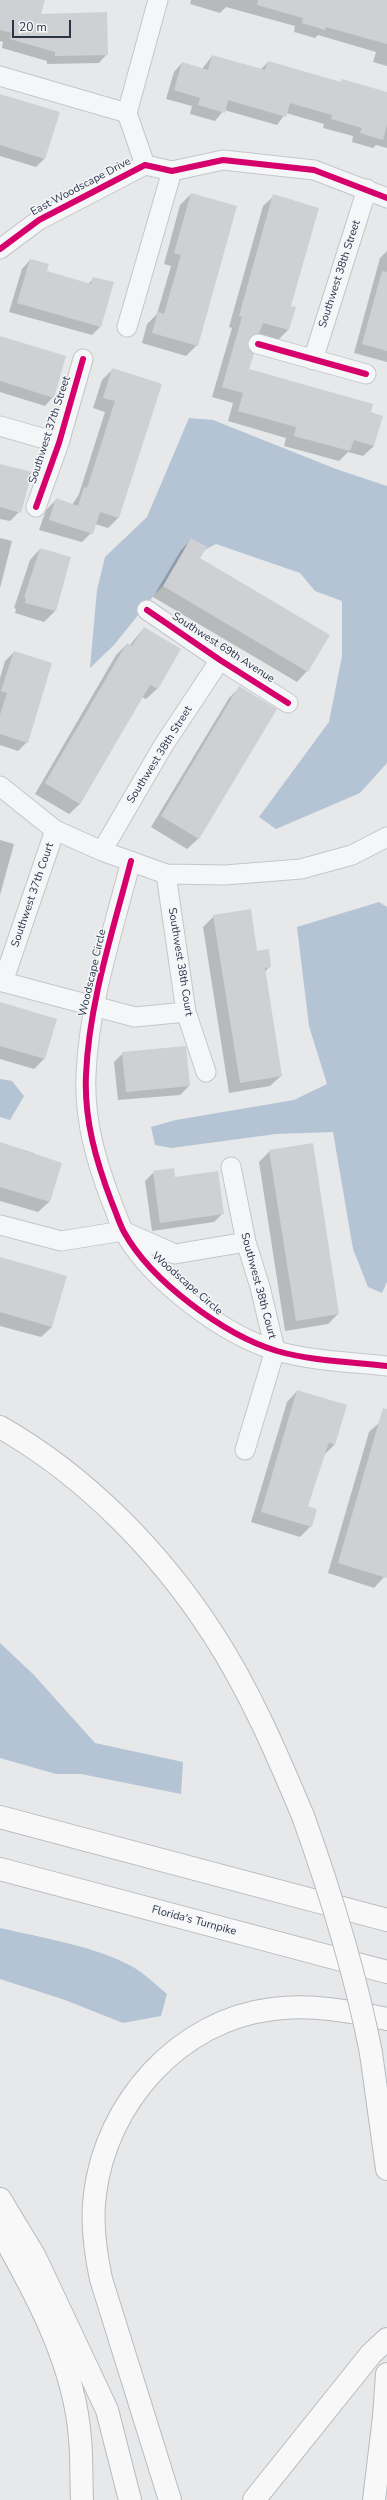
<!DOCTYPE html>
<html>
<head>
<meta charset="utf-8">
<style>
	body { margin:0 }
	#map { position:relative; width:387px; height:2500px; overflow:hidden; background:#e6e8ea; font-family:"Nunito Sans",sans-serif }
	canvas { display:block }
	.scale { position:absolute; left:12px; top:20px; width:59px; height:18px; box-sizing:border-box; border:2px solid #2b3445; border-top:0; padding-left:5px; font-size:12px; line-height:14px; white-space:nowrap; color:#2b3445; -webkit-text-stroke:3px #f4f6f9; paint-order:stroke }
</style>
</head>
<body>
<div id="map">
<canvas width="387" height="2500"></canvas>
<div class="scale">20 m</div>
</div>
<script>
const c = document.querySelector('canvas').getContext('2d');
c.lineJoin = 'round';
function paint(path, color) { c.fillStyle = color; c.fill(path, 'evenodd'); }
function stroke(path, color, width, dash) { c.strokeStyle = color; c.lineWidth = width; c.lineCap = dash ? 'butt' : 'round'; c.setLineDash(dash || []); c.stroke(path); }
function label(font, color, halo, rows, align = 'center') {
  c.font = font + ' "Nunito Sans",sans-serif'; c.lineWidth = 3; c.setLineDash([]); c.textBaseline = 'middle'; c.strokeStyle = halo; c.fillStyle = color; for (const [text, x, y, turn = 0] of rows) {
    c.save(); c.translate(x, y); c.rotate((+turn || 0) * Math.PI / 180); c.textAlign = isNaN(turn) ? turn : align; if (halo) c.strokeText(text, 0, 0); c.fillText(text, 0, 0); c.restore();
  }
}
paint(new Path2D(`
	M 189,418 L 213,420 L 336,469 L 387,486 L 387,763 L 360,793 L 276,829 L 259,817 L 329,722 L 342,656 L 342,601 L 315,591 L 300,573 L 216,544 L 193,556 L 156,593 L 114,645 L 90,668 L 97,590 L 105,557 L 147,517 Z
	M 379,902 L 387,907 L 387,1282 L 382,1293 L 368,1287 L 353,1249 L 333,1132 L 276,1134 L 171,1148 L 155,1145 L 151,1127 L 176,1120 L 294,1100 L 327,1084 L 309,1026 L 297,927 Z
	M 0,1079 L 12,1081 L 24,1096 L 10,1120 L 0,1117 Z
	M 0,1643 L 34,1675 L 95,1743 L 183,1762 L 181,1794 L 81,1774 L 56,1774 L 0,1758 Z
	M 0,1928 C 42,1938 96,1946 133,1967 C 145,1974 156,1985 167,1994 L 161,2016 L 123,2023 L 65,2000 L 0,1979 Z`), '#b4c4d5');
paint(new Path2D(`
	M 0,0 L 17,0 L 107,54 L 99,63 L 47,64 L 47,61 L 2,48 L 3,42 L 0,41 Z
	M 191,0 L 387,0 L 387,66 L 373,62 L 376,52 L 318,35 L 315,38 L 294,32 L 295,26 L 226,7 L 220,13 L 190,4 Z
	M 212,56 L 261,69 L 268,62 L 340,83 L 342,80 L 387,93 L 387,148 L 376,145 L 373,148 L 352,142 L 353,136 L 323,128 L 324,124 L 286,113 L 277,125 L 224,110 L 215,121 L 190,114 L 192,106 L 166,99 L 174,72 L 182,63 L 202,69 Z
	M 0,95 L 45,158 L 36,167 L 0,156 Z
	M 191,194 L 197,345 L 186,356 L 142,343 L 147,324 L 157,314 L 171,266 L 164,264 L 180,205 Z
	M 274,196 L 290,306 L 288,330 L 278,340 L 257,334 L 248,344 L 248,370 L 370,413 L 374,446 L 363,456 L 348,452 L 339,461 L 284,446 L 286,438 L 228,421 L 233,403 L 212,397 L 232,328 L 229,327 L 263,206 Z
	M 387,251 L 387,362 L 354,353 L 380,258 Z
	M 30,260 L 46,272 L 88,284 L 94,278 L 100,327 L 92,335 L 9,312 L 22,269 Z
	M 0,337 L 53,397 L 45,406 L 0,392 Z
	M 113,369 L 161,384 L 118,518 L 108,528 L 95,524 L 93,531 L 82,542 L 39,530 L 46,510 L 56,500 L 72,505 L 79,494 L 105,412 L 93,408 L 102,380 Z
	M 0,465 L 21,510 L 10,521 L 0,519 Z
	M 0,538 L 12,541 L 0,588 Z
	M 192,539 L 199,558 L 307,671 L 297,682 L 153,597 L 181,550 Z
	M 40,549 L 70,558 L 55,611 L 44,622 L 15,613 L 16,609 L 14,608 L 30,560 Z
	M 144,628 L 180,649 L 157,689 L 146,699 L 142,697 L 80,804 L 69,814 L 35,794 L 116,655 L 127,644 L 129,646 Z
	M 14,652 L 27,742 L 18,751 L 0,745 L 0,678 L 5,661 Z
	M 239,688 L 276,710 L 198,839 L 187,849 L 151,827 L 229,698 Z
	M 0,840 L 14,844 L 0,895 Z
	M 214,916 L 270,966 L 265,972 L 281,1076 L 270,1086 L 229,1093 L 203,927 Z
	M 0,1003 L 44,1059 L 34,1069 L 0,1059 Z
	M 123,1053 L 189,1086 L 180,1095 L 118,1100 L 114,1062 Z
	M 0,1143 L 34,1153 L 49,1202 L 38,1212 L 0,1201 Z
	M 270,1151 L 338,1314 L 328,1324 L 285,1331 L 259,1162 Z
	M 154,1172 L 174,1178 L 223,1213 L 214,1222 L 152,1231 L 145,1181 Z
	M 0,1258 L 52,1327 L 41,1337 L 0,1326 Z
	M 297,1391 L 335,1444 L 324,1455 L 306,1506 L 311,1526 L 300,1537 L 251,1522 L 287,1402 Z
	M 380,1422 L 387,1424 L 387,1569 L 384,1577 L 374,1588 L 328,1573 L 369,1432 Z`), '#0003');
paint(new Path2D(`
	M 0,0 L 45,0 L 41,14 L 107,12 L 108,55 L 55,56 L 55,52 L 10,39 L 12,33 L 0,30 Z
	M 258,0 L 387,0 L 387,44 L 326,27 L 325,30 L 302,23 L 303,18 L 257,5 Z
	M 212,55 L 265,70 L 268,61 L 341,82 L 342,79 L 387,92 L 387,124 L 383,140 L 360,133 L 362,128 L 331,119 L 332,115 L 290,103 L 286,117 L 228,100 L 225,113 L 198,105 L 200,98 L 174,90 L 182,62 L 208,70 Z
	M 0,94 L 60,112 L 45,159 L 0,145 Z
	M 191,193 L 237,206 L 198,346 L 152,333 L 158,312 L 164,314 L 181,255 L 174,253 Z
	M 273,194 L 319,208 L 291,306 L 296,307 L 289,330 L 263,323 L 259,333 L 251,336 L 248,341 L 248,347 L 254,354 L 249,369 L 373,404 L 371,412 L 383,416 L 374,446 L 354,440 L 350,451 L 294,436 L 296,427 L 238,411 L 243,393 L 222,387 L 242,317 L 239,316 Z
	M 30,259 L 49,264 L 47,271 L 91,284 L 93,277 L 114,282 L 101,327 L 17,303 Z
	M 382,271 L 387,272 L 387,351 L 362,344 Z
	M 0,336 L 66,356 L 54,398 L 0,381 Z
	M 112,368 L 162,384 L 119,518 L 100,512 L 93,534 L 49,520 L 56,498 L 78,506 L 84,487 L 87,488 L 115,401 L 103,398 Z
	M 0,464 L 32,472 L 21,513 L 0,507 Z
	M 191,538 L 207,547 L 200,558 L 330,635 L 308,672 L 163,586 Z
	M 40,548 L 71,557 L 56,611 L 25,603 L 26,598 L 24,598 Z
	M 144,627 L 181,649 L 158,689 L 150,685 L 80,804 L 45,783 L 127,643 L 132,646 Z
	M 14,651 L 52,663 L 28,743 L 0,734 L 0,715 L 7,693 L 1,691 Z
	M 239,686 L 277,709 L 199,839 L 161,816 Z
	M 251,909 L 257,951 L 269,949 L 271,967 L 265,968 L 282,1076 L 240,1083 L 213,915 Z
	M 0,1002 L 57,1019 L 45,1059 L 0,1046 Z
	M 186,1046 L 190,1086 L 126,1092 L 122,1052 Z
	M 0,1142 L 62,1163 L 50,1202 L 0,1187 Z
	M 313,1143 L 339,1314 L 296,1321 L 269,1150 Z
	M 174,1168 L 175,1177 L 218,1171 L 224,1214 L 160,1223 L 153,1171 Z
	M 0,1257 L 67,1276 L 52,1327 L 0,1312 Z
	M 297,1390 L 347,1405 L 335,1445 L 329,1442 L 308,1506 L 317,1509 L 312,1527 L 261,1512 Z
	M 383,1408 L 387,1409 L 387,1578 L 338,1563 Z`), '#ced0d3');
const minor = new Path2D(`
	M 0,76 L 127,113
	M 145,165 L 127,113 L 158,0
	M 0,249 L 39,220 L 145,165 L 172,171 L 223,160 L 314,170 L 387,198
	M 127,327 L 172,171
	M 258,344 L 366,374
	M 313,360 L 367,189
	M 0,426 L 59,443
	M 36,507 L 59,443 L 83,359
	M 147,610 L 220,660 L 288,703
	M 0,786 L 55,830 L 102,851 L 166,874 L 225,875 L 301,869 L 352,855 L 387,837
	M 55,830 L 3,982 L 135,1017 L 186,1012
	M 102,851 L 163,746 L 220,660
	M 131,861 C 113,931 89,1002 86,1075 C 84,1120 96,1161 112,1203 C 116,1212 119,1223 124,1232 C 151,1281 224,1335 277,1351 C 312,1361 351,1362 387,1366
	M 166,874 L 186,1012 L 206,1072
	M 231,1167 L 246,1242 L 260,1287 L 275,1350 L 245,1450
	M 0,1225 L 61,1241 L 123,1231 L 175,1254 L 246,1242`);
const highway = new Path2D(`
	M 0,1427 C 86,1476 160,1552 213,1634 C 250,1691 277,1754 303,1816
	M 0,1817 L 387,1920
	M 0,1869 L 387,1972
	M 371,2053 L 387,2169
	M 0,2199 L 35,2257 L 107,2410 L 130,2500
	M 0,2230 C 36,2294 75,2365 80,2439 C 82,2459 81,2480 82,2500
	M 170,2500 L 101,2279 C 95,2251 91,2223 95,2194 C 106,2103 179,2020 273,2009 C 312,2004 349,2011 387,2019
	M 254,2500 L 371,2354 L 387,2339
	M 374,2500 L 384,2417 L 387,2374`);
stroke(minor, '#c4c6c8', 21);
stroke(highway, '#b8bbbf', 24);
stroke(minor, '#f5f6f7', 19);
stroke(highway, '#f8f8f8', 22);
const highwayBridge = new Path2D(`
	M 303,1816 C 331,1894 355,1971 371,2053`);
stroke(highwayBridge, '#b8bbbf', 24, []);
stroke(highwayBridge, '#f8f8f8', 22);
stroke(new Path2D(`
	M 0,249 L 39,220 L 145,165 L 172,171 L 223,160 L 314,170 L 387,198
	M 258,344 L 366,374
	M 36,507 L 59,443 L 83,359
	M 147,610 L 220,660 L 288,703
	M 131,861 C 113,931 89,1002 86,1075 C 84,1120 96,1161 112,1203 C 116,1212 119,1223 124,1232 C 151,1281 224,1335 277,1351 C 312,1361 351,1362 387,1366`), '#d6006c', 6);
label('11px', '#2b3445', '#f4f6f9', [
	["East Woodscape Drive",81,187,-28],
	["Southwest 38th Street",340,274,-72],
	["Southwest 37th Street",50,430,-72],
	["Southwest 69th Avenue",223,648,33],
	["Southwest 38th Street",160,755,-58],
	["Southwest 37th Court",33,895,-71],
	["Southwest 38th Court",180,962,81],
	["Woodscape Circle",93,973,-77],
	["Woodscape Circle",187,1284,41],
	["Southwest 38th Court",258,1286,75],
	["Florida's Turnpike",194,1921,15]
]);
</script>
</body>
</html>
